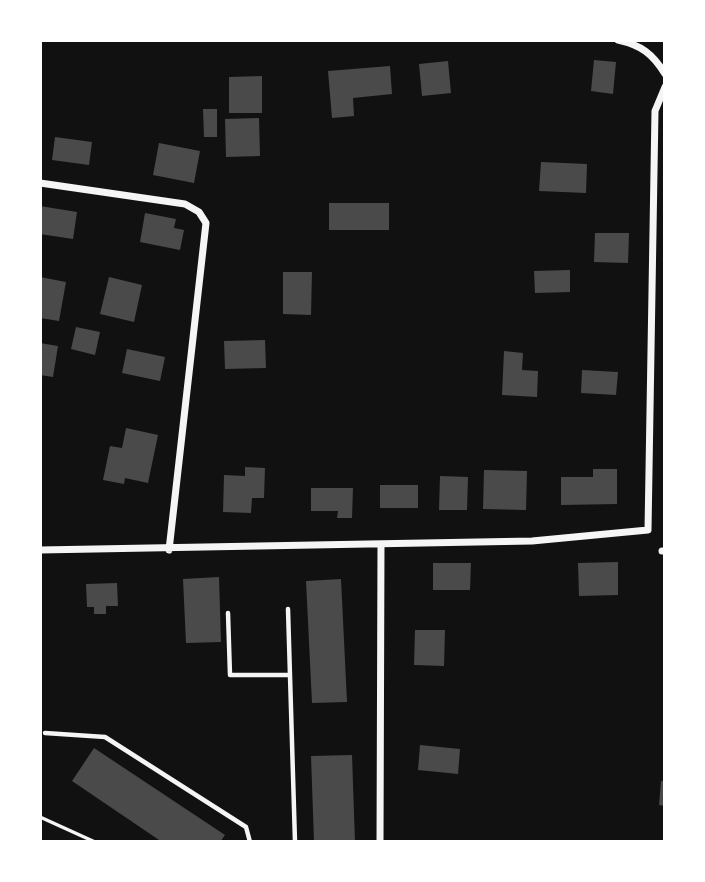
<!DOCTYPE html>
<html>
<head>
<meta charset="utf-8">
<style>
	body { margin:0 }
	#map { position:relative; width:705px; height:882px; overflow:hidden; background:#111; font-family:Rubik,sans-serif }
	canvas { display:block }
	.frame { position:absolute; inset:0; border:42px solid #fff; pointer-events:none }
</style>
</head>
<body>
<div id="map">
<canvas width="705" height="882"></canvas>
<div class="frame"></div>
</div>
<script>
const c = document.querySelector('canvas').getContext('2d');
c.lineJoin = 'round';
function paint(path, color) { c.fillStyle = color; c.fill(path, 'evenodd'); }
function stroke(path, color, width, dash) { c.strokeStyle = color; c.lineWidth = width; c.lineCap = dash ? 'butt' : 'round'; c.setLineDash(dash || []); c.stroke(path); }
paint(new Path2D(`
	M 594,60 L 616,62 L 613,94 L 591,91 Z
	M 448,61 L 451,93 L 422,96 L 419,64 Z
	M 390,66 L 392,94 L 353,98 L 354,116 L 332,118 L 328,71 Z
	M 262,76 L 262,113 L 229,113 L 229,77 Z
	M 203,109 L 217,109 L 217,137 L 204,137 Z
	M 259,118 L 260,156 L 226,157 L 225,119 Z
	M 55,137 L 92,142 L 89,165 L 52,160 Z
	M 159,143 L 200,151 L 194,183 L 153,175 Z
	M 541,162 L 587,164 L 586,193 L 539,191 Z
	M 329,203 L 389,203 L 389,230 L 329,230 Z
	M 40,206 L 77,212 L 73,239 L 40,234 Z
	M 145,213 L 176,219 L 174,228 L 184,230 L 180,250 L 140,242 Z
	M 595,233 L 629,233 L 628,263 L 594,262 Z
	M 570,270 L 570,292 L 535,293 L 534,271 Z
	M 283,272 L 312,272 L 311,315 L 283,314 Z
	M 40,277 L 66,282 L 59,321 L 40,318 Z
	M 109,277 L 142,285 L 134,322 L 100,314 Z
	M 76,327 L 100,332 L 95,355 L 71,349 Z
	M 265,340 L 266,368 L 225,369 L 224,341 Z
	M 40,343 L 58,346 L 53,377 L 40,375 Z
	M 127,349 L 165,357 L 160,381 L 122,373 Z
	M 504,351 L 523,353 L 522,370 L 538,371 L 537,397 L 502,395 Z
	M 582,370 L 618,372 L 616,395 L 581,393 Z
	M 126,428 L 158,435 L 148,483 L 125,478 L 124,484 L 103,480 L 110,446 L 122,448 Z
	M 245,467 L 265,468 L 264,498 L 252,498 L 251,513 L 223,512 L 224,475 L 245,476 Z
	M 593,469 L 617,469 L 617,504 L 561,505 L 561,477 L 593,477 Z
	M 484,470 L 527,471 L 526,510 L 483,509 Z
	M 440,476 L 468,477 L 467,510 L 439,510 Z
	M 380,485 L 418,485 L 418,508 L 380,508 Z
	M 311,488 L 353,488 L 352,518 L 337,518 L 338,511 L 311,511 Z
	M 618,562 L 618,595 L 579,596 L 578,563 Z
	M 433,563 L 471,563 L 470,590 L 433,590 Z
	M 219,577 L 221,642 L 186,643 L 183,579 Z
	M 341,579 L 347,702 L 312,703 L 306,581 Z
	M 117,583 L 118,606 L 106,606 L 106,614 L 94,614 L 94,607 L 87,607 L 86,584 Z
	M 415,630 L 445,630 L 444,666 L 414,665 Z
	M 420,745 L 460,749 L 458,774 L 418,770 Z
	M 94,748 L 225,835 L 220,842 L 162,842 L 72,781 Z
	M 352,755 L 355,842 L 314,842 L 311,756 Z
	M 661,781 L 665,781 L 665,806 L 659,805 Z`), '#4a4a4a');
stroke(new Path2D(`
	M 40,817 L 95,842`), '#f5f5f5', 3.5);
stroke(new Path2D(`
	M 288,609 L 295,842
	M 228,613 L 230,675 L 290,675
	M 45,733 L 105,737 L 246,827 L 250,842`), '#f5f5f5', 4.5);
stroke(new Path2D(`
	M 618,40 C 641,45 653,54 665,74
	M 40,183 L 185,204 L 199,212 L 206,223 L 169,550
	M 40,550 L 532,541 L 648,530 L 655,111 L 665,87
	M 662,551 L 665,551
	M 380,842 L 381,545`), '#f5f5f5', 7);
</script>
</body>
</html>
